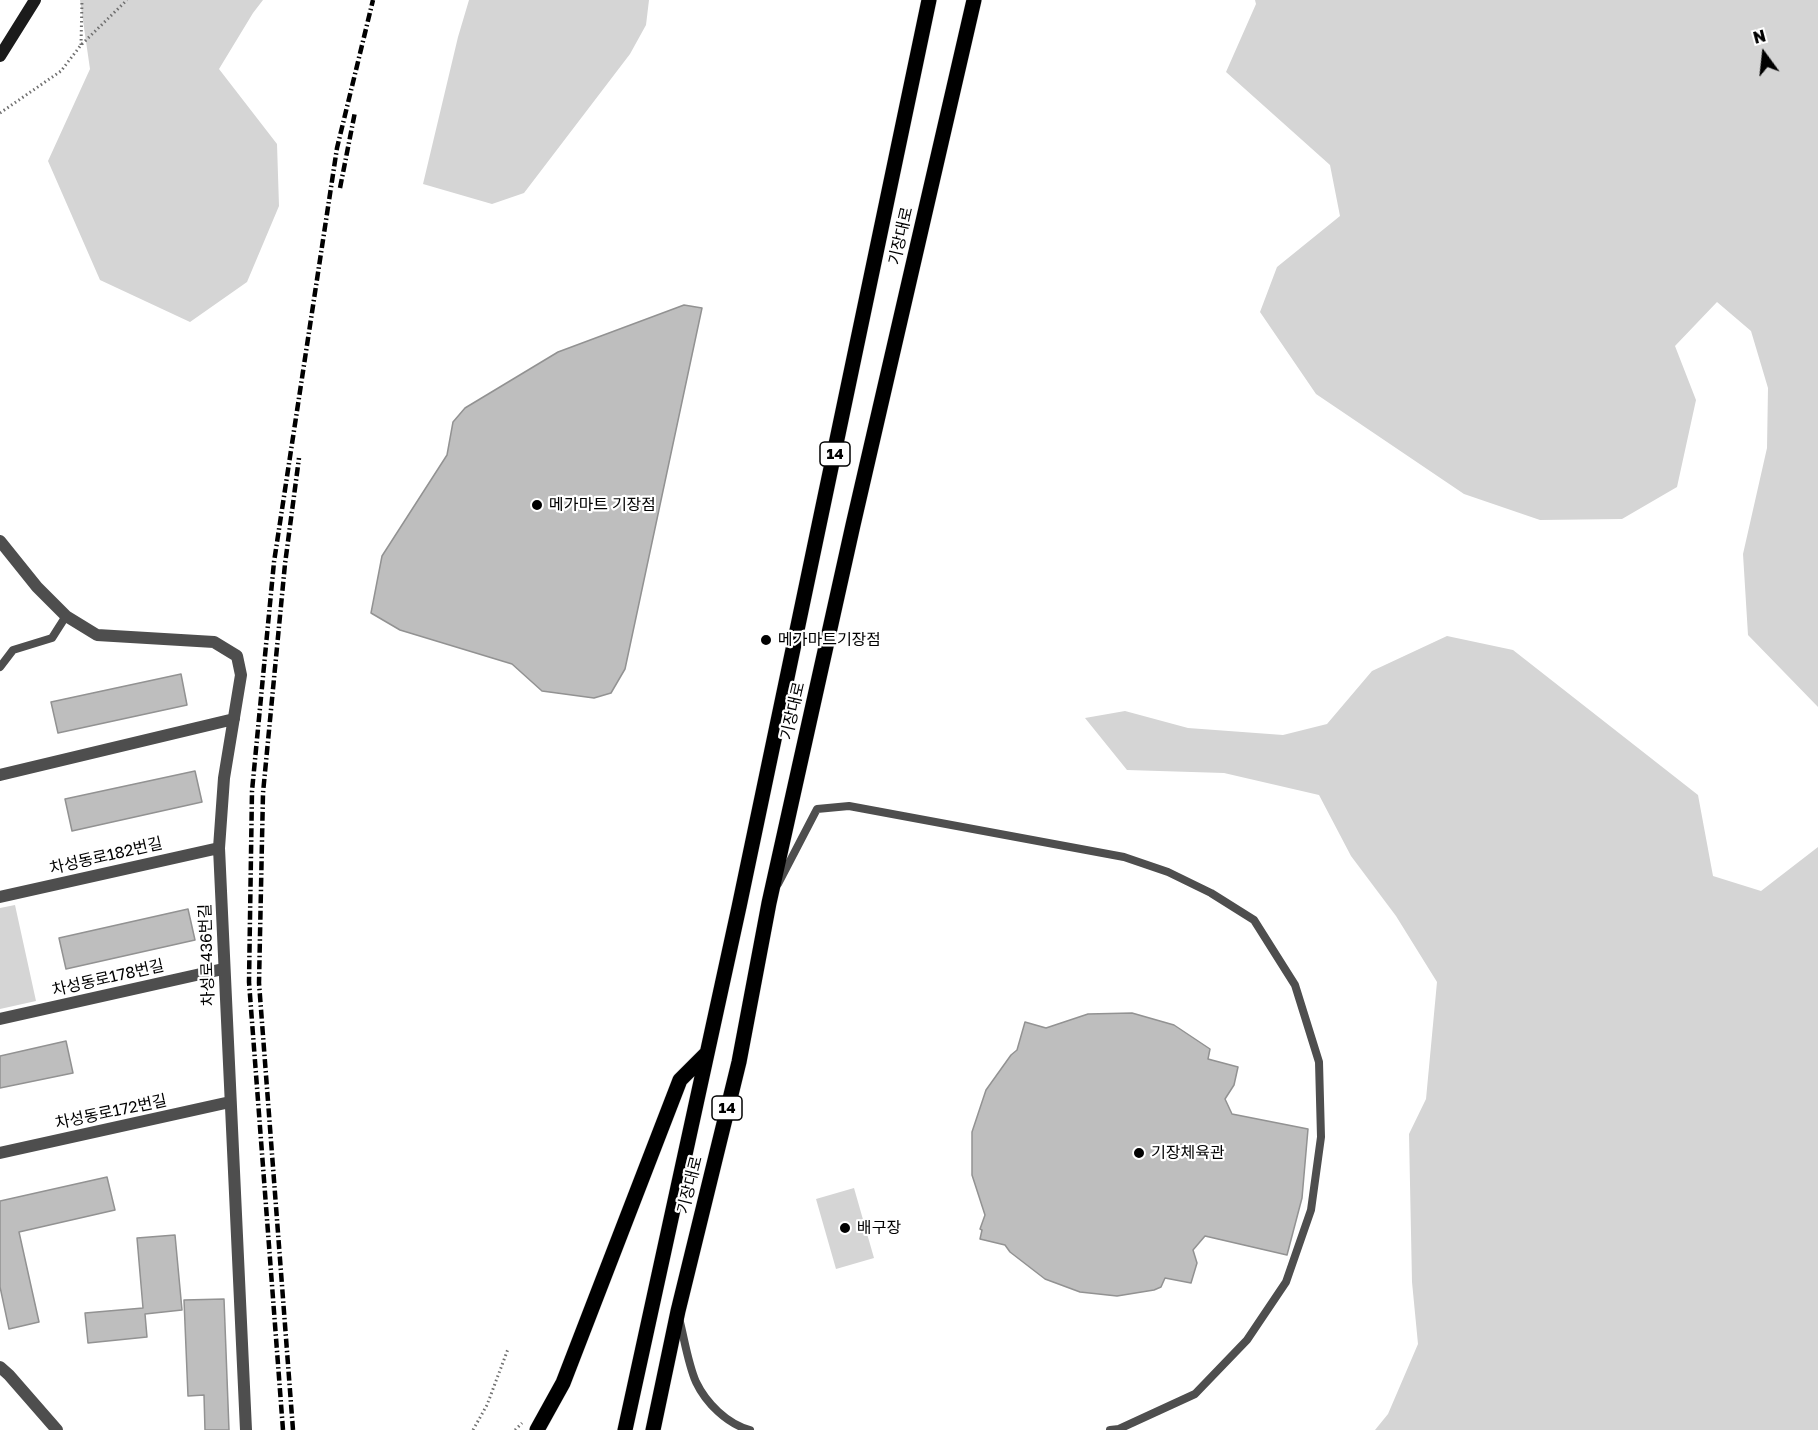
<!DOCTYPE html>
<html>
<head>
<meta charset="utf-8">
<style>
	body { margin:0 }
	#map { position:relative; width:1818px; height:1430px; overflow:hidden; background:#fff; font-family:"Golos Text",sans-serif }
	canvas { display:block }
	.north { position:absolute; left:1734px; top:24px; width:60px; height:60px; -webkit-text-stroke:4px #fff; paint-order:stroke; rotate:345deg; font-size:16px; font-weight:700; line-height:24px; text-align:center; color:#000 }
	.north::after { content:''; display:block; margin:auto; width:21px; height:27px; background:#000; clip-path:polygon(50% 0,100% 100%,50% 72%,0 100%) }
</style>
</head>
<body>
<div id="map">
<canvas width="1818" height="1430"></canvas>
<div class="north">N</div>
</div>
<script>
const c = document.querySelector('canvas').getContext('2d');
c.lineJoin = 'round';
function paint(path, color) { c.fillStyle = color; c.fill(path, 'evenodd'); }
function stroke(path, color, width, dash) { c.strokeStyle = color; c.lineWidth = width; c.lineCap = dash ? 'butt' : 'round'; c.setLineDash(dash || []); c.stroke(path); }
function label(font, color, halo, rows, align = 'center') {
  c.font = font + ' "Golos Text","Noto Sans KR",sans-serif'; c.lineWidth = 4.5; c.setLineDash([]); c.textBaseline = 'middle'; c.strokeStyle = halo; c.fillStyle = color; for (const [text, x, y, turn = 0] of rows) {
    c.save(); c.translate(x, y); c.rotate((+turn || 0) * Math.PI / 180); c.textAlign = isNaN(turn) ? turn : align; if (halo) c.strokeText(text, 0, 0); c.fillText(text, 0, 0); c.restore();
  }
}
paint(new Path2D(`
	M 80,0 L 263,0 L 253,13 L 219,69 L 277,144 L 279,206 L 247,282 L 190,322 L 100,280 L 48,161 L 90,69 Z
	M 469,0 L 649,0 L 646,25 L 630,54 L 524,193 L 492,204 L 423,184 L 458,37 Z
	M 1255,0 L 1818,0 L 1818,707 L 1748,635 L 1743,554 L 1767,448 L 1768,388 L 1751,331 L 1717,302 L 1675,346 L 1696,400 L 1677,487 L 1622,519 L 1540,520 L 1464,494 L 1316,394 L 1260,312 L 1277,267 L 1340,216 L 1330,165 L 1226,72 L 1256,4 Z
	M 1447,636 L 1513,650 L 1698,795 L 1713,876 L 1761,891 L 1818,847 L 1818,1430 L 1375,1430 L 1388,1414 L 1418,1344 L 1412,1282 L 1409,1134 L 1426,1099 L 1437,982 L 1396,916 L 1351,856 L 1319,795 L 1224,773 L 1127,770 L 1085,718 L 1125,711 L 1188,728 L 1283,735 L 1327,724 L 1372,671 Z
	M 15,905 L 36,1001 L 0,1009 L 0,908 Z
	M 854,1188 L 874,1258 L 836,1269 L 816,1199 Z`), '#d5d5d5');
const building = new Path2D(`
	M 684,305 L 702,308 L 625,669 L 611,693 L 594,698 L 542,691 L 512,664 L 400,630 L 371,613 L 382,556 L 447,455 L 453,422 L 465,408 L 558,352 Z
	M 181,674 L 187,705 L 58,733 L 51,702 Z
	M 195,771 L 202,802 L 72,831 L 65,799 Z
	M 188,909 L 195,940 L 66,969 L 59,938 Z
	M 1132,1013 L 1174,1025 L 1210,1049 L 1208,1059 L 1238,1067 L 1234,1085 L 1225,1099 L 1232,1114 L 1308,1129 L 1302,1198 L 1287,1255 L 1205,1236 L 1193,1250 L 1197,1263 L 1191,1283 L 1165,1278 L 1161,1287 L 1154,1290 L 1117,1296 L 1080,1292 L 1045,1279 L 1010,1252 L 1005,1245 L 980,1239 L 982,1230 L 980,1229 L 985,1215 L 972,1175 L 972,1132 L 986,1090 L 1011,1055 L 1017,1050 L 1025,1022 L 1046,1028 L 1088,1014 Z
	M 66,1041 L 73,1073 L 0,1088 L 0,1056 Z
	M 107,1177 L 115,1210 L 19,1232 L 39,1322 L 9,1329 L 0,1287 L 0,1201 Z
	M 175,1235 L 182,1310 L 145,1314 L 147,1337 L 88,1343 L 85,1313 L 143,1308 L 137,1238 Z
	M 224,1299 L 229,1430 L 205,1430 L 204,1395 L 188,1396 L 184,1300 Z`);
paint(building, '#bebebe');
stroke(building, '#929292', 1.5);
const primary = new Path2D(`
	M 537,1430 L 563,1383 L 680,1080 L 706,1054
	M 625,1430 L 739,907 L 929,0
	M 653,1430 L 678,1311 L 739,1062 L 769,903 L 853,525 L 974,0`);
stroke(primary, '#dbdbdb', 16);
stroke(new Path2D(`
	M 81,45 L 82,0
	M 0,113 L 61,71 L 81,45 L 127,0
	M 473,1430 L 487,1405 L 508,1349
	M 515,1430 L 522,1423`), '#707070', 3, [1.5, 3]);
stroke(new Path2D(`
	M 0,667 L 13,650 L 52,638 L 66,616
	M 778,884 L 817,809 L 849,806 L 1124,857 L 1168,872 L 1211,893 L 1254,920 L 1295,985 L 1319,1062 L 1321,1137 L 1311,1210 L 1286,1282 L 1247,1340 L 1195,1394 L 1119,1429 L 1110,1430
	M 679,1318 C 684,1337 688,1364 696,1382 C 706,1403 727,1424 750,1430`), '#4e4e4e', 8);
stroke(new Path2D(`
	M 0,541 L 37,587 L 66,616 L 97,635 L 214,642 L 237,656 L 241,675 L 224,778 L 219,848 L 246,1430
	M 0,775 L 234,719
	M 0,897 L 219,848
	M 0,1019 L 223,969
	M 0,1153 L 230,1102
	M 0,1367 L 9,1375 L 57,1430`), '#4e4e4e', 12);
stroke(new Path2D(`
	M 0,56 L 35,0`), '#1b1b1b', 12);
stroke(primary, '#000', 15);
stroke(new Path2D(`
	M 340,188 L 355,112
	M 283,1430 L 249,982 L 252,791 L 274,562 L 337,148 L 373,0
	M 293,1430 L 259,983 L 263,793 L 285,564 L 299,458`), '#000', 4.5, [9, 3, 1.5, 3]);
for (const [x, y, r, color] of [
	[537,505,6,"#000"],
	[766,640,6,"#000"],
	[1139,1153,6,"#000"],
	[845,1228,6,"#000"]
]) { const dot = new Path2D(); dot.arc(x, y, r, 0, 2 * Math.PI); c.fillStyle = color; c.fill(dot); stroke(dot, '#fff', 2); }
for (const [x, y, w] of [
	[835,454,30],
	[727,1108,30]
]) { const box = new Path2D(); box.roundRect(x - w / 2, y - 12, w, 24, 4.5); c.fillStyle = '#fff'; c.fill(box); stroke(box, '#000', 1.5); }
label('bold 15px', '#000', null, [
	["14",835,454],
	["14",727,1108]
]);
label('16px', '#000', '#fff', [
	["기장대로",901,236,-77],
	["기장대로",793,711,-77],
	["차성동로182번길",106,856,-13],
	["차성로436번길",207,955,-92],
	["차성동로178번길",108,978,-13],
	["차성동로172번길",111,1112,-12],
	["기장대로",690,1185,-76]
]);
label('16px', '#000', '#fff', [
	["메가마트 기장점",549,505],
	["메가마트기장점",778,640],
	["기장체육관",1151,1153],
	["배구장",857,1228]
], 'left');
</script>
</body>
</html>
